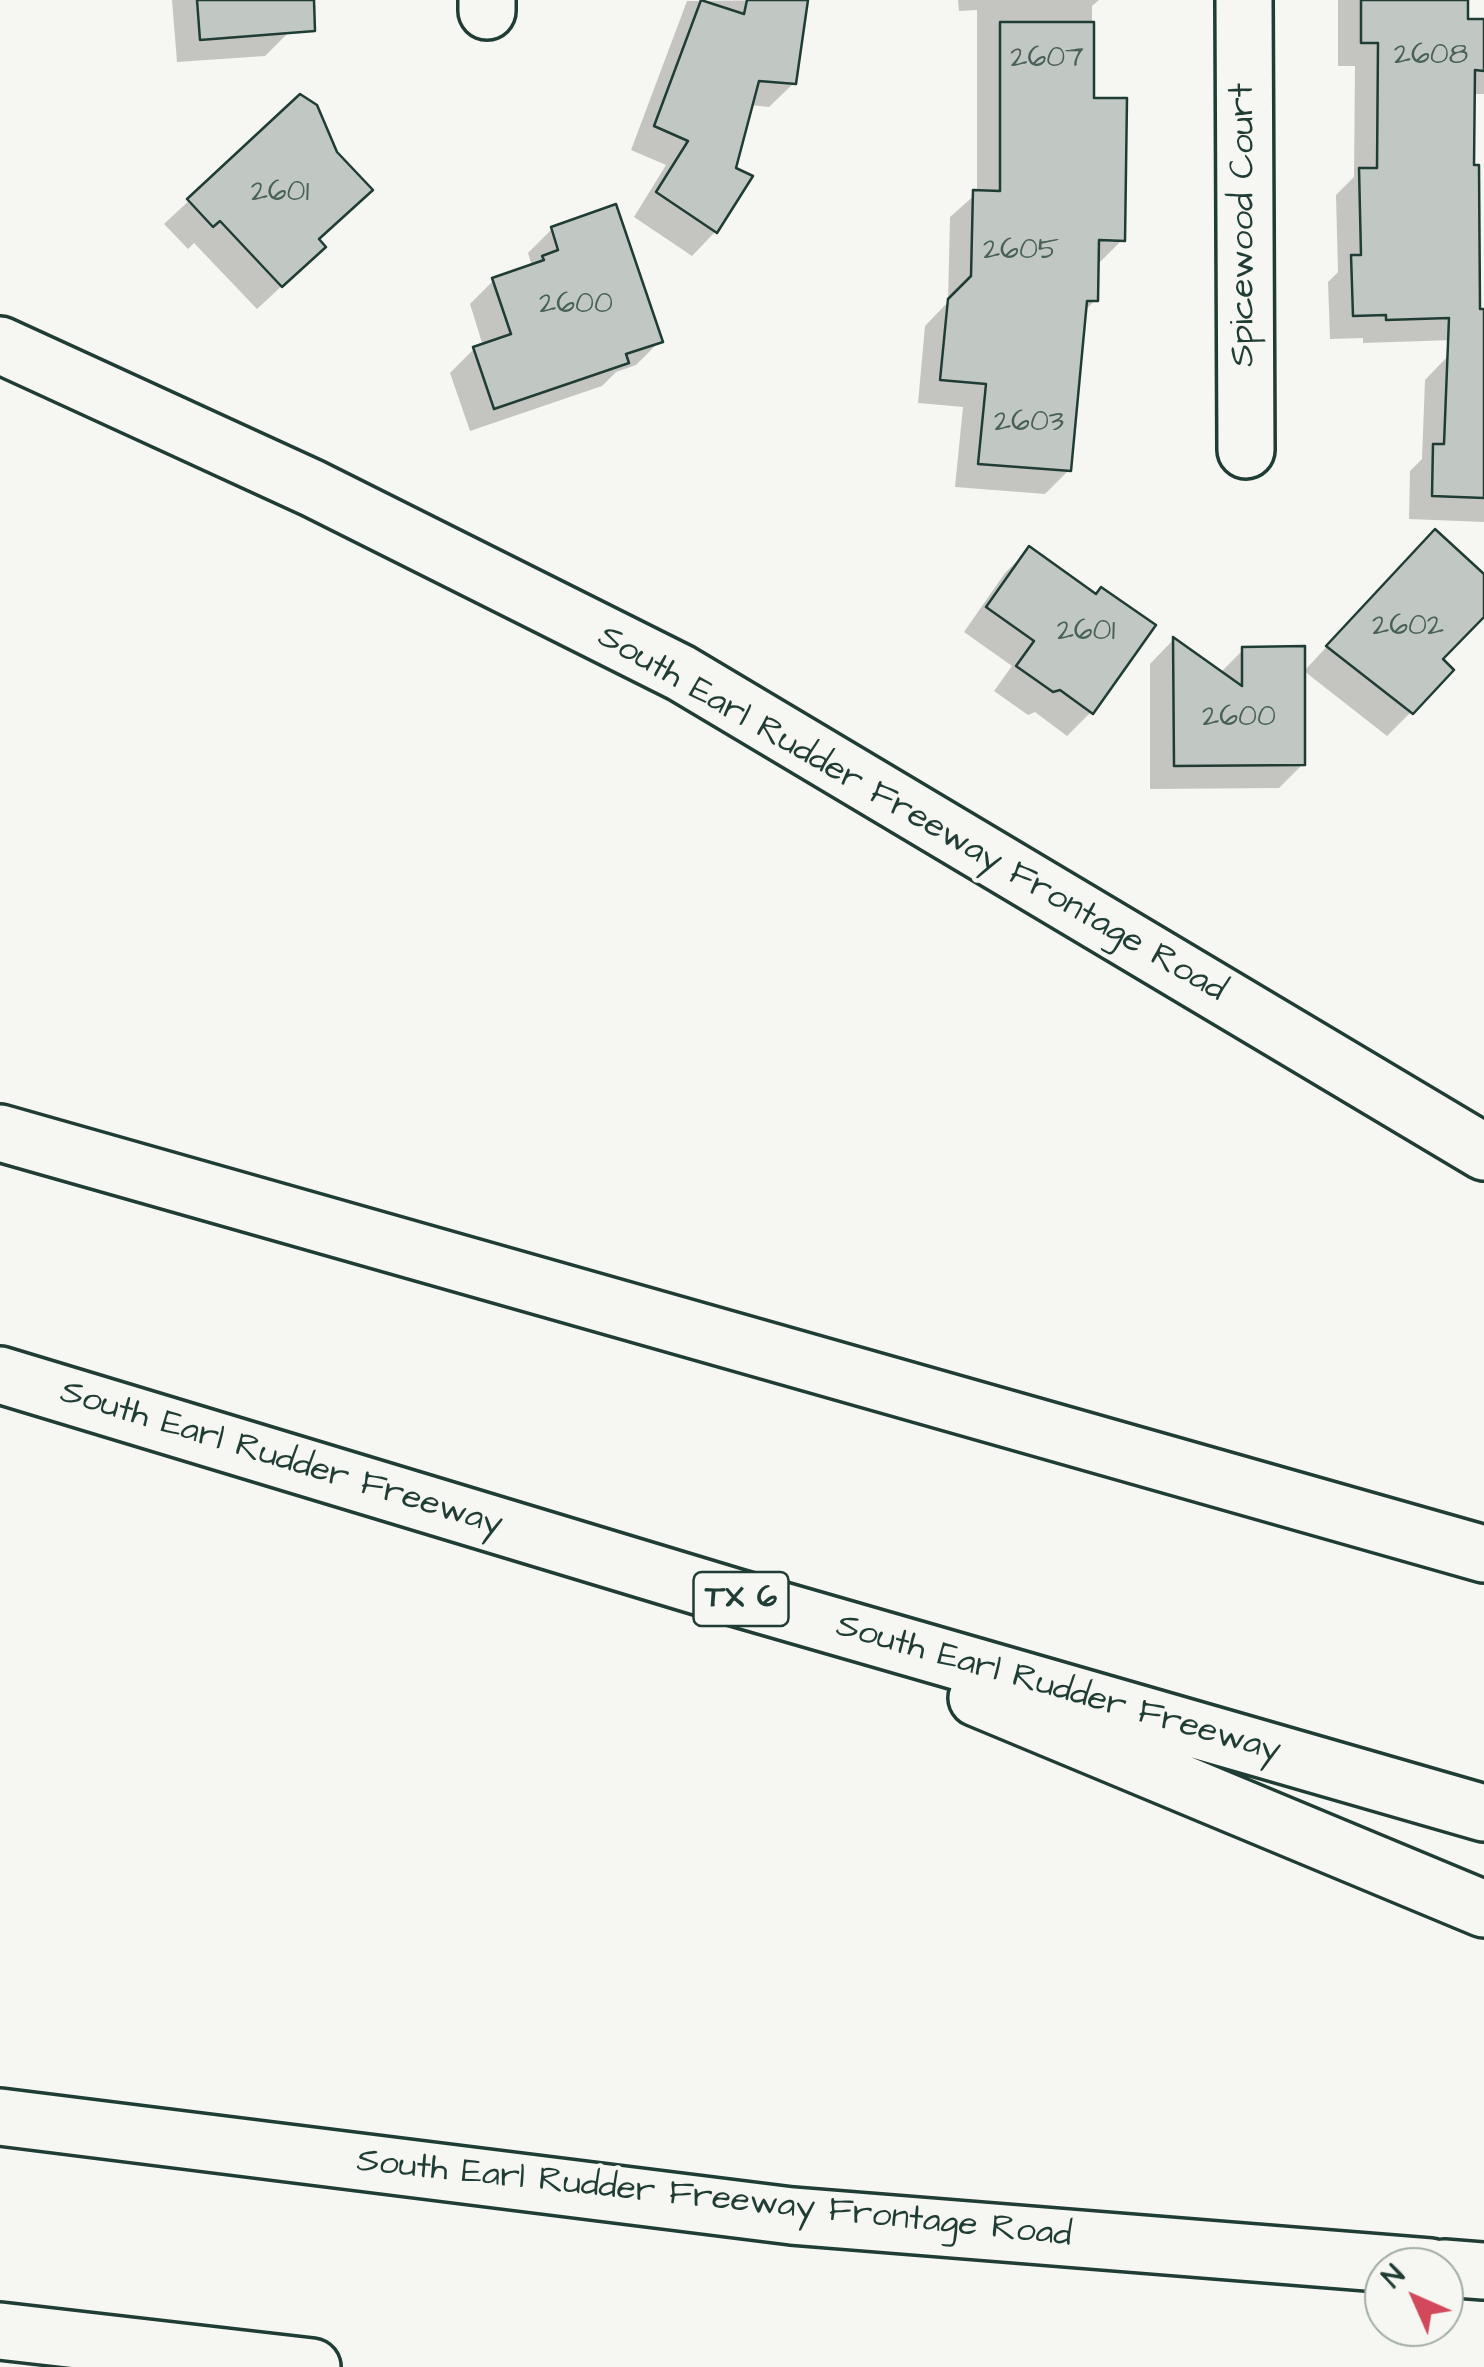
<!DOCTYPE html>
<html>
<head>
<meta charset="utf-8">
<style>
	body { margin:0 }
	#map { position:relative; width:1484px; height:2367px; overflow:hidden; background:#f6f6f2; font-family:"Architects Daughter",sans-serif }
	canvas { display:block }
	.north { position:absolute; left:1364px; top:2247px; width:100px; height:100px; box-sizing:border-box; background:#f6f6f2; border:2px solid #a0aca6; border-radius:50%; rotate:315deg; font-size:28px; font-weight:700; line-height:40px; text-align:center; color:#1f3d34 }
	.north::after { content:''; display:block; margin:auto; width:35px; height:45px; background:#d1495b; clip-path:polygon(50% 0,100% 100%,50% 72%,0 100%) }
</style>
</head>
<body>
<div id="map">
<canvas width="1484" height="2367"></canvas>
<div class="north">N</div>
</div>
<script>
const c = document.querySelector('canvas').getContext('2d');
c.lineJoin = 'round';
function paint(path, color) { c.fillStyle = color; c.fill(path, 'evenodd'); }
function stroke(path, color, width, dash) { c.strokeStyle = color; c.lineWidth = width; c.lineCap = dash ? 'butt' : 'round'; c.setLineDash(dash || []); c.stroke(path); }
function label(font, color, halo, rows, align = 'center') {
  c.font = font + ' "Architects Daughter",sans-serif'; c.lineWidth = 9; c.setLineDash([]); c.textBaseline = 'middle'; c.strokeStyle = halo; c.fillStyle = color; for (const [text, x, y, turn = 0] of rows) {
    c.save(); c.translate(x, y); c.rotate((+turn || 0) * Math.PI / 180); c.textAlign = isNaN(turn) ? turn : align; if (halo) c.strokeText(text, 0, 0); c.fillText(text, 0, 0); c.restore();
  }
}
paint(new Path2D(`
	M 172,0 L 287,0 L 289,32 L 265,56 L 177,62 Z
	M 803,0 L 794,83 L 769,107 L 750,105 L 715,232 L 692,256 L 634,217 L 666,165 L 631,150 L 687,1 Z
	M 958,0 L 1099,0 L 1092,6 L 1092,101 L 1122,240 L 1098,264 L 1095,300 L 1083,313 L 1069,470 L 1045,494 L 955,487 L 963,407 L 918,403 L 925,326 L 948,302 L 950,217 L 977,193 L 977,10 L 959,11 Z
	M 1338,0 L 1465,0 L 1465,21 L 1484,22 L 1484,94 L 1472,94 L 1454,340 L 1363,343 L 1363,338 L 1330,339 L 1328,282 L 1338,272 L 1336,195 L 1354,177 L 1355,66 L 1338,66 Z
	M 300,97 L 335,153 L 317,240 L 299,270 L 257,309 L 194,243 L 188,249 L 164,224 Z
	M 552,229 L 660,341 L 636,365 L 616,372 L 602,386 L 470,431 L 450,373 L 474,349 L 483,346 L 470,304 L 494,280 L 532,266 L 528,253 Z
	M 1449,355 L 1484,357 L 1484,522 L 1409,519 L 1410,471 L 1422,459 L 1425,380 Z
	M 1029,549 L 1095,596 L 1091,712 L 1067,736 L 1035,712 L 1028,715 L 994,691 L 1012,666 L 964,632 L 1005,573 Z
	M 1411,557 L 1484,577 L 1484,613 L 1439,659 L 1411,712 L 1387,736 L 1304,671 Z
	M 1173,640 L 1220,673 L 1243,650 L 1303,764 L 1279,788 L 1150,789 L 1150,664 Z`), '#0003');
const building = new Path2D(`
	M 197,0 L 314,0 L 315,31 L 200,40 Z
	M 701,0 L 744,14 L 747,0 L 808,0 L 796,84 L 759,81 L 736,168 L 753,176 L 717,233 L 656,192 L 688,141 L 654,126 Z
	M 1361,0 L 1468,0 L 1468,19 L 1484,19 L 1484,71 L 1475,70 L 1474,165 L 1479,165 L 1480,309 L 1484,309 L 1484,498 L 1432,496 L 1433,444 L 1444,444 L 1449,318 L 1386,320 L 1386,315 L 1353,316 L 1351,255 L 1361,255 L 1359,168 L 1377,168 L 1378,43 L 1361,43 Z
	M 1000,22 L 1094,22 L 1094,98 L 1127,98 L 1125,241 L 1099,240 L 1098,301 L 1087,301 L 1071,471 L 978,464 L 986,384 L 940,380 L 948,299 L 971,276 L 973,190 L 1000,191 Z
	M 300,94 L 317,105 L 337,152 L 373,190 L 319,239 L 326,247 L 282,287 L 220,221 L 213,227 L 187,199 Z
	M 616,204 L 663,342 L 626,354 L 629,363 L 494,409 L 473,347 L 511,334 L 492,278 L 544,260 L 542,256 L 558,250 L 551,227 Z
	M 1435,529 L 1484,574 L 1484,617 L 1443,659 L 1454,670 L 1413,714 L 1326,646 Z
	M 1029,546 L 1096,594 L 1101,587 L 1156,625 L 1093,714 L 1060,690 L 1053,692 L 1016,666 L 1034,641 L 986,607 Z
	M 1173,637 L 1242,686 L 1242,647 L 1305,646 L 1305,765 L 1174,766 Z`);
paint(building, '#c1c8c3');
stroke(building, '#1f3d34', 2.5);
const minor = new Path2D(`
	M 487,0 L 487,11
	M 1244,0 L 1246,450
	M 0,2331 L 312,2367`);
const major = new Path2D(`
	M 0,345 L 312,488 L 681,673 L 1484,1152
	M 0,2117 L 792,2216 L 1430,2267
	M 1444,2268 L 1484,2271`);
const highway = new Path2D(`
	M 0,1133 L 1484,1554
	M 0,1375 L 734,1597 L 1484,1813
	M 977,1698 L 1484,1909`);
stroke(minor, '#1f3d34', 62);
stroke(major, '#1f3d34', 62);
stroke(highway, '#1f3d34', 62);
stroke(minor, '#f6f6f2', 55);
stroke(major, '#f6f6f2', 55);
stroke(highway, '#f6f6f2', 55);
label('30px', '#486058', null, [
	["2608",1431,57],
	["2607",1047,60],
	["2601",280,194],
	["2605",1021,252],
	["2600",576,306],
	["2603",1029,424],
	["2602",1408,628],
	["2601",1086,633],
	["2600",1239,719]
]);
for (const [x, y, w] of [
	[741,1599,95]
]) { const box = new Path2D(); box.roundRect(x - w / 2, y - 27, w, 54, 8); c.fillStyle = '#f6f6f2'; c.fill(box); stroke(box, '#1f3d34', 2.5); }
label('bold 32px', '#1f3d34', null, [
	["TX 6",741,1599]
]);
label('35px', '#1f3d34', '#f6f6f2', [
	["Spicewood Court",1245,225,-90],
	["South Earl Rudder Freeway Frontage Road",911,815,30],
	["South Earl Rudder Freeway",281,1460,17],
	["South Earl Rudder Freeway",1058,1690,16],
	["South Earl Rudder Freeway Frontage Road",714,2200,6]
]);
</script>
</body>
</html>
